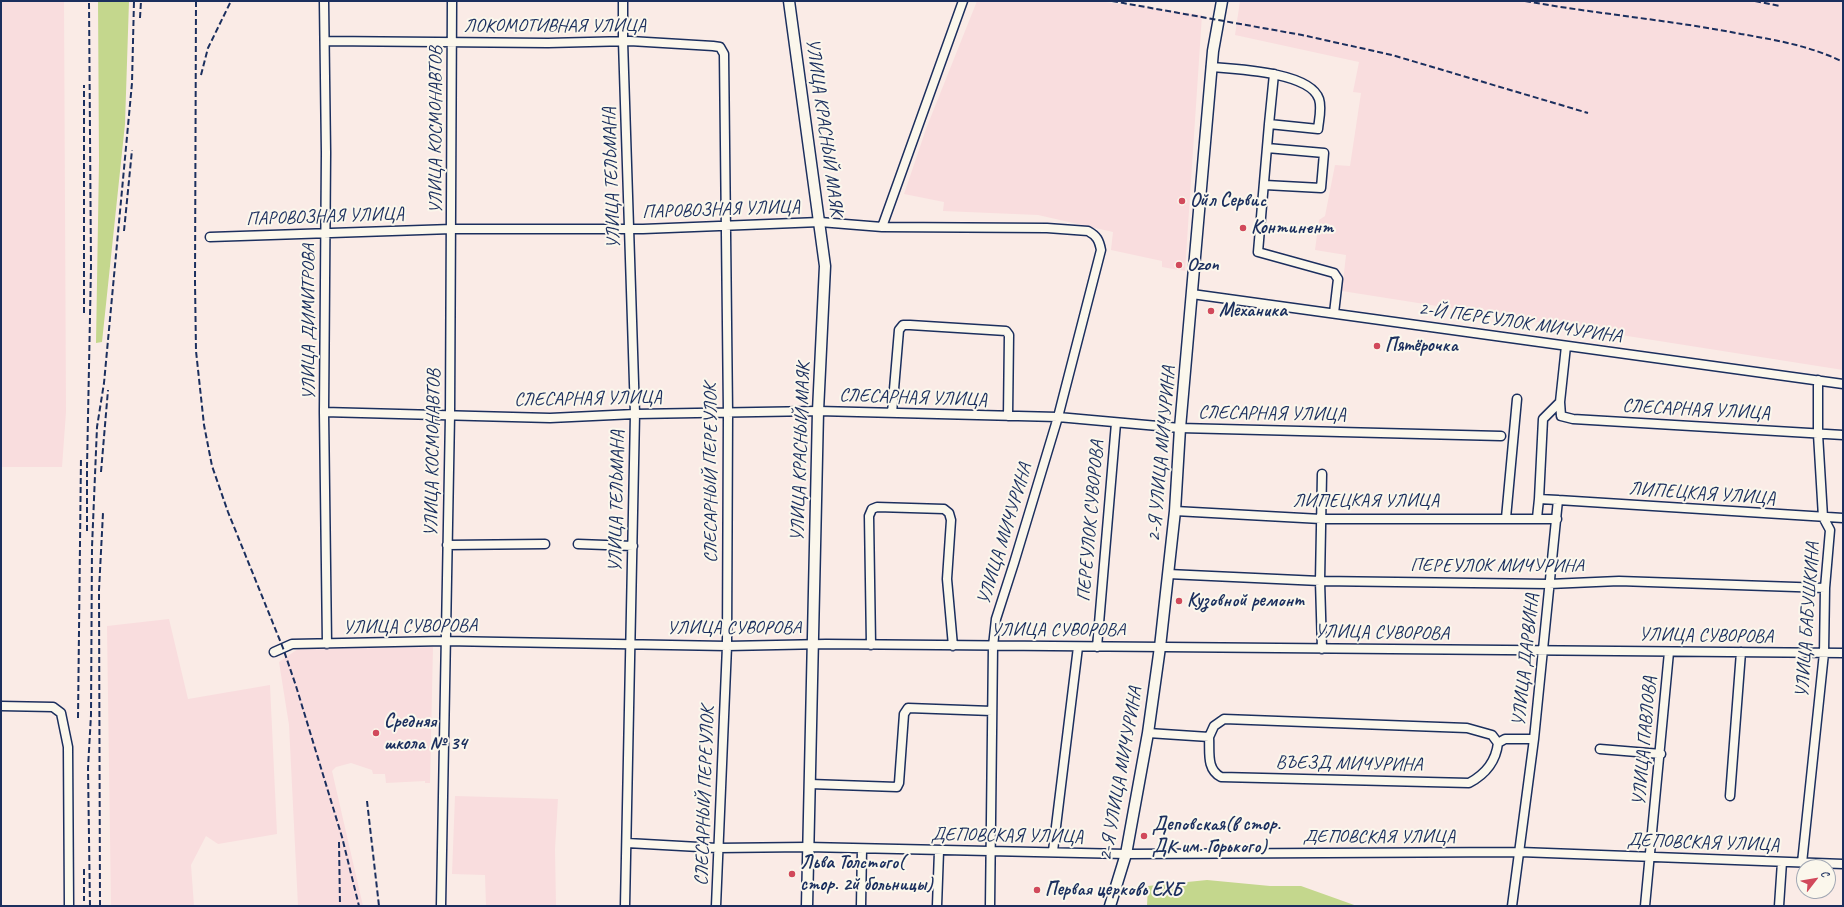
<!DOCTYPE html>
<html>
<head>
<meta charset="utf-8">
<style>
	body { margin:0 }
	#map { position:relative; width:1844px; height:907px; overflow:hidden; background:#faebe6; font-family:Caveat,sans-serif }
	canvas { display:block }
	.frame { position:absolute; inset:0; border:2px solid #1b2f5e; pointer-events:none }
	.north { position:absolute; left:1796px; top:859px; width:40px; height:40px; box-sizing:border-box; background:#fbf7ec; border:1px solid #a1a7b3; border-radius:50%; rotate:59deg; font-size:11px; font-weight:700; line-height:16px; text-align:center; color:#1b2f5e }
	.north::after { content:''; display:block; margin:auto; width:14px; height:18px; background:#d1495b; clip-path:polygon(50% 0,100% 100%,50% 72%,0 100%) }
</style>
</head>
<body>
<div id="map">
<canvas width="1844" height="907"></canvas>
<div class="frame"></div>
<div class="north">С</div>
</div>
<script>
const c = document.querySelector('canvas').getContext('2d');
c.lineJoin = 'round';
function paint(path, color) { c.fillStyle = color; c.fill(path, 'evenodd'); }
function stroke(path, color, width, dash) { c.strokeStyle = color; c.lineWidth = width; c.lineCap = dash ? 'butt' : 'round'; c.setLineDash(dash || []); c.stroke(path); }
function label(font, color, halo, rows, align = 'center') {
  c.font = font + ' Caveat,sans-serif'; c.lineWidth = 4; c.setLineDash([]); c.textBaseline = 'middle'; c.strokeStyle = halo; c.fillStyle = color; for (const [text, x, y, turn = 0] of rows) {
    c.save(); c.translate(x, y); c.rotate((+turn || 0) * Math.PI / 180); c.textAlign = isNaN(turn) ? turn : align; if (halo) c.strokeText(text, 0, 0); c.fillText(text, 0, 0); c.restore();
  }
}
paint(new Path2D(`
	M 1,1 L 64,1 L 66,412 L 62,467 L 1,467 Z
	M 977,1 L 1098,1 L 1202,15 L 1185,271 L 1162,267 L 1162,261 L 1111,250 L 1113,232 L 1038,215 L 943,211 L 944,202 L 904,194 L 926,129 Z
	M 1240,1 L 1843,1 L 1843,370 L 1342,291 L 1346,255 L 1315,250 L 1319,220 L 1325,216 L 1335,165 L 1350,166 L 1361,93 L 1353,92 L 1359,62 L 1235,35 Z
	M 169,619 L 188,699 L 270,685 L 277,834 L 218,844 L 206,836 L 191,865 L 194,906 L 111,906 L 107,626 Z
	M 433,647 L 430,783 L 425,783 L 425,781 L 386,783 L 385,774 L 373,774 L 372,770 L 351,763 L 336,767 L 332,771 L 363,906 L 298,906 L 289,725 L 279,662 L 298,649 Z
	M 455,796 L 558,799 L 555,849 L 556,906 L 486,906 L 485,875 L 452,874 Z`), '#f9ddde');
paint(new Path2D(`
	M 98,1 L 129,1 L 125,124 L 102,342 L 96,343 L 99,161 Z
	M 1207,880 L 1270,886 L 1301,886 L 1357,906 L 1147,906 L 1148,886 Z`), '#c4d78d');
const minor = new Path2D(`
	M 324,1 L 326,153 L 324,412 L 327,644
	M 623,1 L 623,41 L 635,414 L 625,906
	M 325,41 L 548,43 L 630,41 L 713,46 L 720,47 L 724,54 L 728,413 L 727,646 L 716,906
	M 1211,67 C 1236,69 1310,72 1319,99 C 1322,108 1319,119 1318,129 L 1269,124 L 1258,252 L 1334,273 L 1338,279 L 1334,313
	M 1269,124 L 1274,74
	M 1265,185 L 1321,188 L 1324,153 L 1267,148
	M 882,227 L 963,1
	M 210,237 L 452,229 L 643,229 L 820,222 L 882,227 L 1047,228 L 1088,231 C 1097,236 1099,240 1101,250 L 1058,417 L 1014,563 L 996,619 L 993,646 L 990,906
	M 1192,294 L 1843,384
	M 1560,402 L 1561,416 L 1573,419 L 1843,435
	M 324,412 L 550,418 L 635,414 L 818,411 L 1058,417 L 1180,428 L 1501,436
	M 892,413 L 899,330 L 903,325 L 910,325 L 1006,331 L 1009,335 L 1008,416
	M 1558,500 L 1843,518
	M 1175,511 L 1321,519 L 1557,519
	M 1506,518 L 1517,399
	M 1537,518 L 1539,499
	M 578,544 L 633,546
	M 447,545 L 545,544
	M 1168,574 L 1320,581 L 1549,584 L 1619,581 L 1825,588
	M 871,645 L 869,516 L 872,509 L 877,507 L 944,509 L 949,513 L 951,520 L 947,579 L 953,646
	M 1097,647 L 1116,423
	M 1322,649 L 1320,581 L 1322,474
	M 274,652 L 292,644 L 445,641 L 727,646 L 826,644 L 1843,653
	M 1,706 L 53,707 L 61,713 L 68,747 L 69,906
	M 1148,733 L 1209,737 L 1214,726 L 1224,719 L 1467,728 L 1492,735 L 1498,743 L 1505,739 L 1534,739
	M 1209,737 C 1210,752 1206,769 1221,777 L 1469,783 C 1486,774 1496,761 1498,743
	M 1600,749 L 1661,754
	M 810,784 L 897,787 L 899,783 L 904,714 L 908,708 L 992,711
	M 1730,796 L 1741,652
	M 627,843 L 717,848 L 807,847 L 1126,854 L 1520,852 L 1843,864
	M 1053,851 L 1078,647
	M 1802,863 L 1824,653 L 1825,588 L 1830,530 L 1823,517 L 1818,434 L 1818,380
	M 441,906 L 450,415 L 452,1
	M 861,906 L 862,849
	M 937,906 L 939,851
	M 1512,906 L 1534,739 L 1558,500 L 1539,499 L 1543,419 L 1560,402 L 1566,346
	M 1645,906 L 1669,652
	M 1779,906 L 1782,862`);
const major = new Path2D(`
	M 789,1 L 825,266 L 818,411 L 807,906
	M 1110,906 L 1126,854 L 1148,733 L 1160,647 L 1175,511 L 1180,428 L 1213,51 L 1222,1`);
stroke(minor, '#1b2f5e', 11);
stroke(major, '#1b2f5e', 13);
stroke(minor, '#fbf7ec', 8);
stroke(major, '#fbf7ec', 10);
stroke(new Path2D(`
	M 196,1 L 195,282 L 196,351 L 204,425 L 212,466 L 228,512 L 283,648 L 296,686 L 342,837 L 359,906
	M 1112,1 L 1302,35 L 1392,55 L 1588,113
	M 1525,1 C 1597,14 1670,20 1741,34 C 1776,40 1811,46 1843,62
	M 1755,1 L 1780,6
	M 140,18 L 141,1
	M 201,75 L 208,48 L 231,1
	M 124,231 L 132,150
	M 84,313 L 84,85
	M 101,472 L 108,390
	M 87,531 L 87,467 L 91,266 L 89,1
	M 78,718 L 81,457
	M 367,801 L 379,906
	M 339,842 L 340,906
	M 84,869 L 84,901
	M 90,906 L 88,768 L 91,715 L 92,547 L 97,427 L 104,383 L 132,83 L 134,1
	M 100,906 L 99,590 L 103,513`), '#1b2f5e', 2, [6, 3]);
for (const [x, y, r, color] of [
	[1182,201,4,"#d1495b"],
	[1243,228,4,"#d1495b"],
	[1179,265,4,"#d1495b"],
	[1211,311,4,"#d1495b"],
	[1377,346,4,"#d1495b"],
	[1179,601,4,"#d1495b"],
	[376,733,4,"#d1495b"],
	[1144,836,4,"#d1495b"],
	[792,874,4,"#d1495b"],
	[1037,890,4,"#d1495b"]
]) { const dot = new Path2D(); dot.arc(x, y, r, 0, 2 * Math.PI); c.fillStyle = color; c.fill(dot); stroke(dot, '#fbf7ec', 1.5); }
label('19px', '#1b2f5e', '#fbf7ec', [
	["ЛОКОМОТИВНАЯ УЛИЦА",555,26],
	["УЛИЦА КРАСНЫЙ МАЯК",824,127,82],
	["УЛИЦА КОСМОНАВТОВ",436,130,-90],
	["УЛИЦА ТЕЛЬМАНА",612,178,-92],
	["ПАРОВОЗНАЯ УЛИЦА",721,210,-2],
	["ПАРОВОЗНАЯ УЛИЦА",325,217,-2],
	["УЛИЦА ДИМИТРОВА",309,322,-90],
	["2-Й ПЕРЕУЛОК МИЧУРИНА",1520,323,8],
	["СЛЕСАРНАЯ УЛИЦА",913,398,2],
	["СЛЕСАРНАЯ УЛИЦА",588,399,-1],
	["СЛЕСАРНАЯ УЛИЦА",1696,410,3],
	["СЛЕСАРНАЯ УЛИЦА",1272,414,1],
	["УЛИЦА КРАСНЫЙ МАЯК",801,452,-88],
	["УЛИЦА КОСМОНАВТОВ",433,453,-89],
	["2-Я УЛИЦА МИЧУРИНА",1162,454,-85],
	["СЛЕСАРНЫЙ ПЕРЕУЛОК",711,473,-90],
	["ЛИПЕЦКАЯ УЛИЦА",1702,494,4],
	["УЛИЦА ТЕЛЬМАНА",617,501,-89],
	["ЛИПЕЦКАЯ УЛИЦА",1366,501],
	["ПЕРЕУЛОК СУВОРОВА",1091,521,-85],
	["УЛИЦА МИЧУРИНА",1005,534,-73],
	["ПЕРЕУЛОК МИЧУРИНА",1497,566],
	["УЛИЦА БАБУШКИНА",1808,620,-86],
	["УЛИЦА СУВОРОВА",410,627,-1],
	["УЛИЦА СУВОРОВА",734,628],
	["УЛИЦА СУВОРОВА",1058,630],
	["УЛИЦА СУВОРОВА",1382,633,1],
	["УЛИЦА СУВОРОВА",1706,636,1],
	["УЛИЦА ДАРВИНА",1526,660,-84],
	["УЛИЦА ПАВЛОВА",1645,741,-85],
	["ВЪЕЗД МИЧУРИНА",1349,764,1],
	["2-Я УЛИЦА МИЧУРИНА",1121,774,-80],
	["СЛЕСАРНЫЙ ПЕРЕУЛОК",705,796,-88],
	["ДЕПОВСКАЯ УЛИЦА",1007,836,1],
	["ДЕПОВСКАЯ УЛИЦА",1379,837],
	["ДЕПОВСКАЯ УЛИЦА",1703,843,2]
]);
label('bold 19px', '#1b2f5e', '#fbf7ec', [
	["Ойл Сервис",1190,201],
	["Континент",1251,228],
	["Ozon",1187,265],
	["Механика",1219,311],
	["Пятёрочка",1385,346],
	["Кузовной ремонт",1187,601],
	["Средняя",384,722],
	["школа № 34",384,744],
	["Деповская(в стор.",1152,825],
	["ДК им. Горького)",1152,847],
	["Льва Толстого(",800,863],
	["стор. 2й больницы)",800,885],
	["Первая церковь ЕХБ",1045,890]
], 'left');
</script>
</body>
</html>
